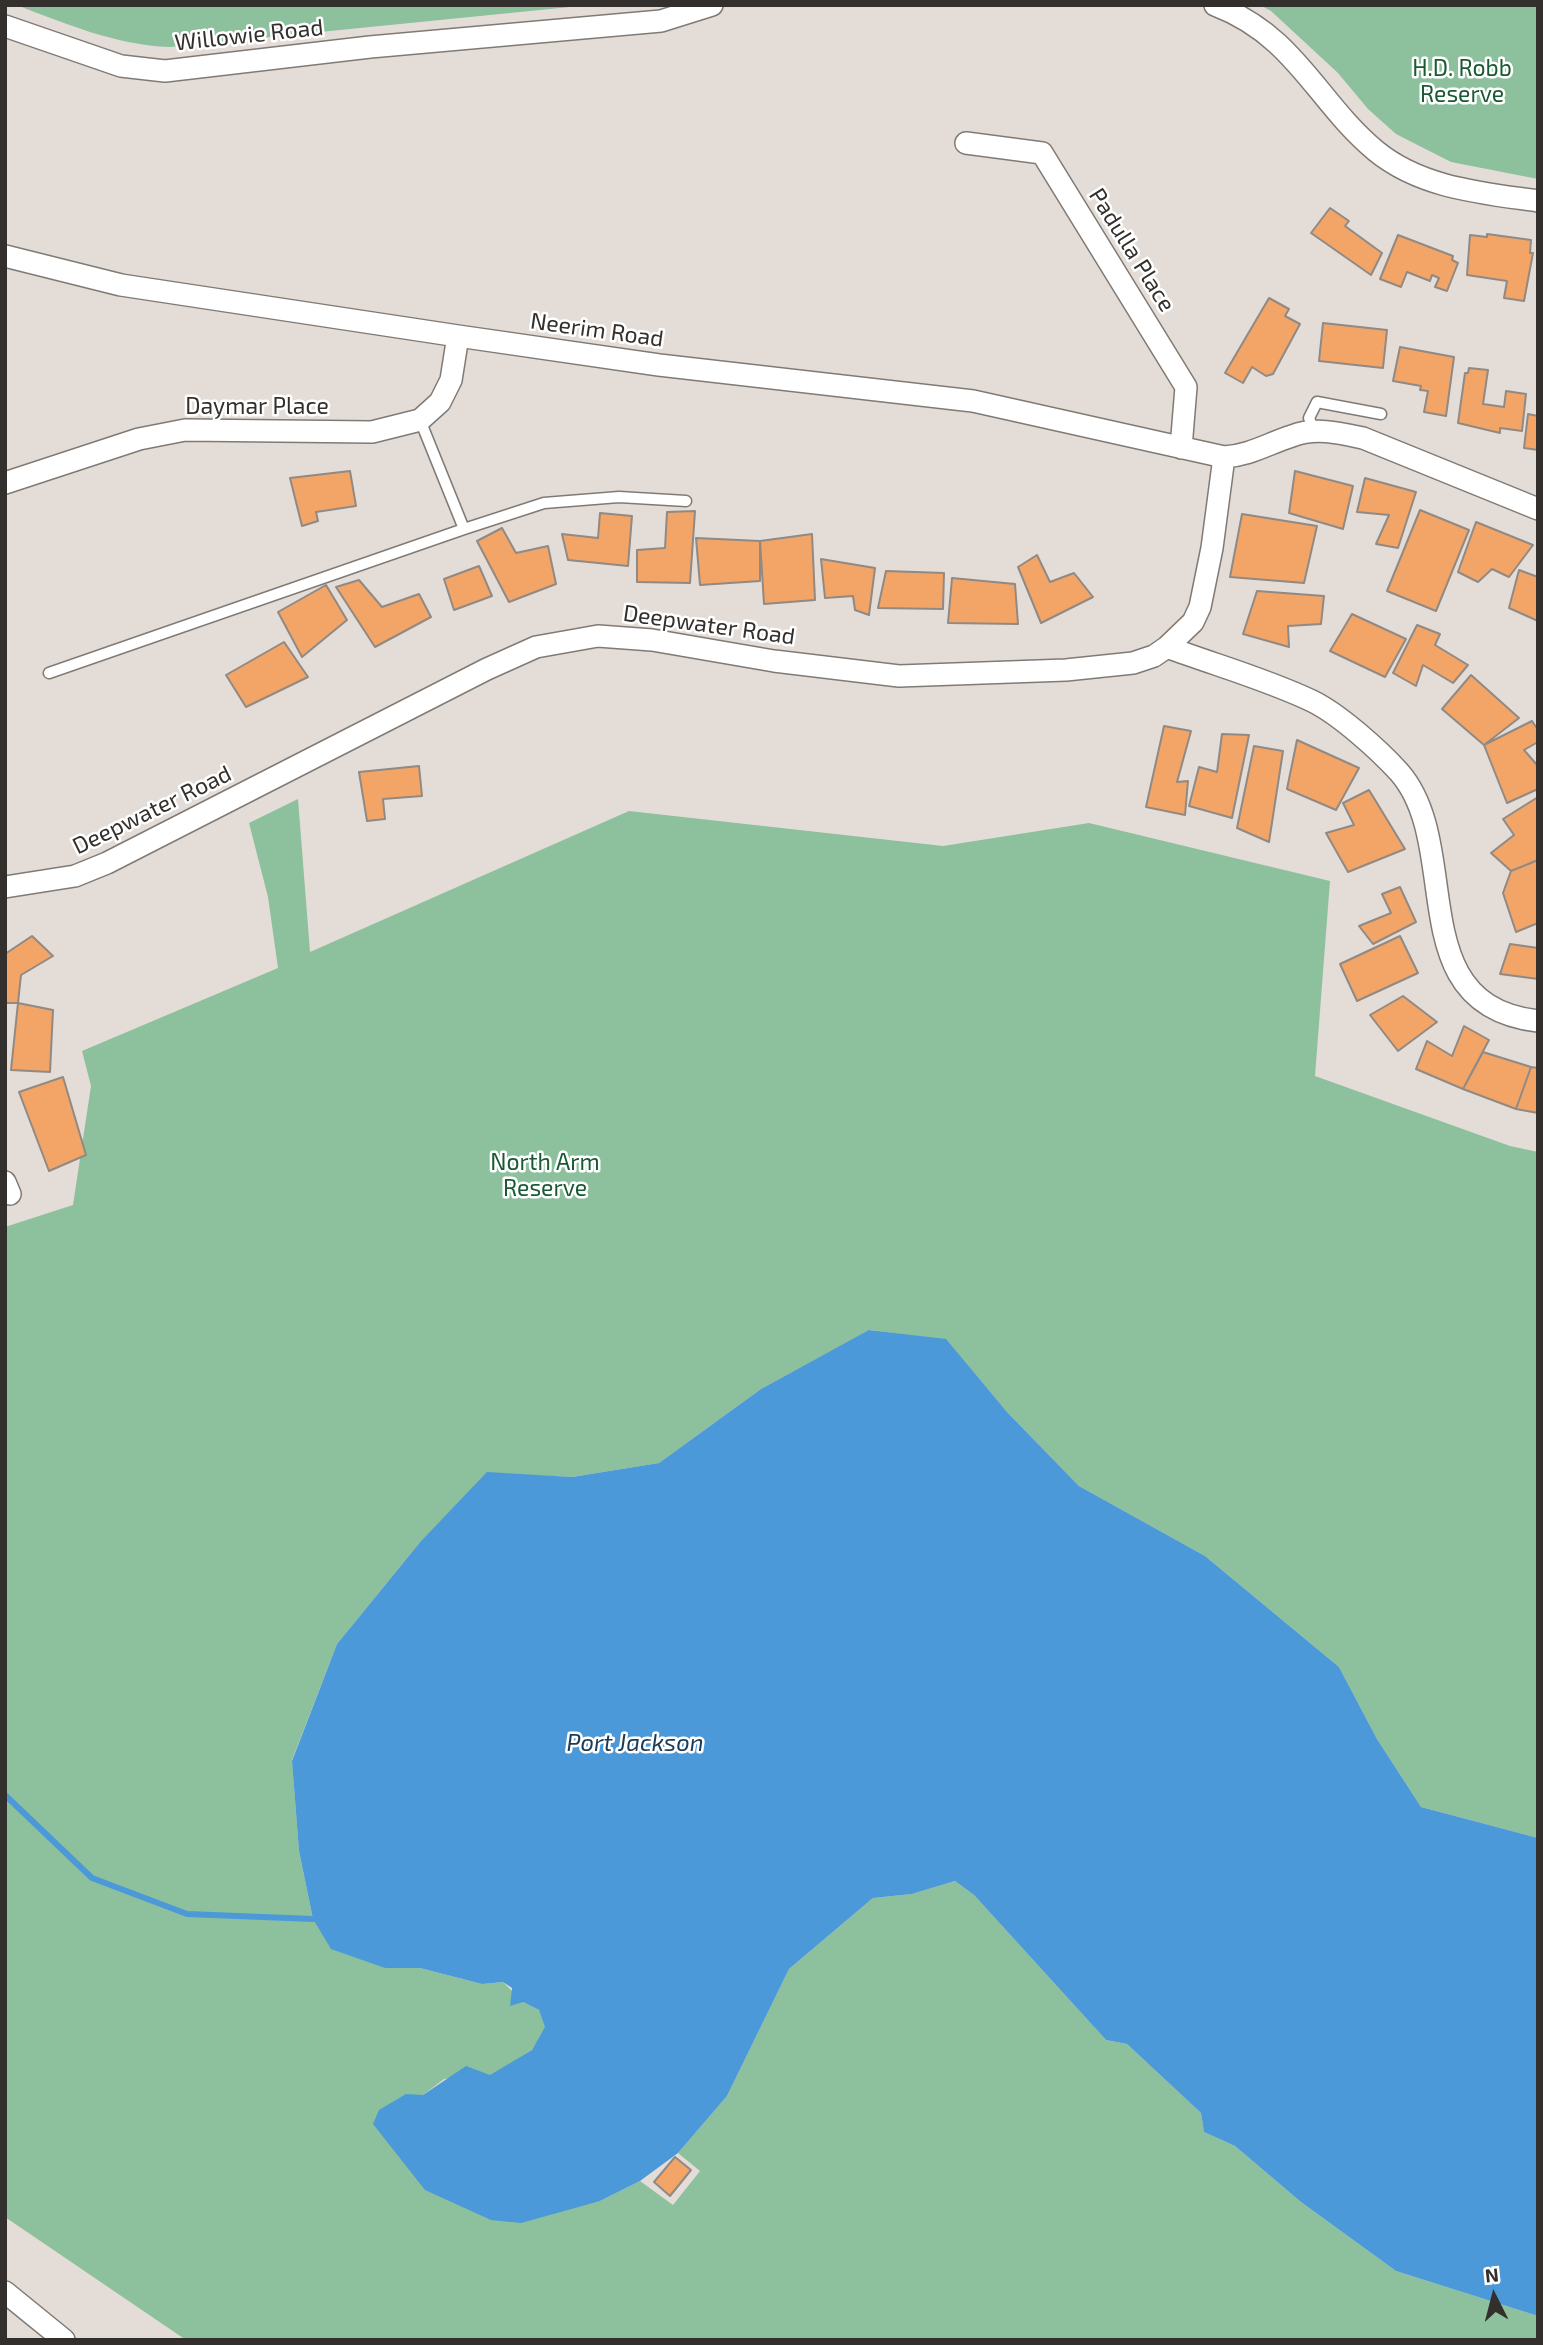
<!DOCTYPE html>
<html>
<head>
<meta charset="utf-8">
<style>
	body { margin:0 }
	#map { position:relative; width:1543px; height:2345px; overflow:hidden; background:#e4ddd7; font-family:"Exo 2",sans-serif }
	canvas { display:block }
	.frame { position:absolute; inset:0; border:7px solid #322f2d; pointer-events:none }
	.north { position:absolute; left:1459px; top:2261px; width:70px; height:70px; -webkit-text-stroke:5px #fff; paint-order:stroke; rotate:354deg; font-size:19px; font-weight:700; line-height:28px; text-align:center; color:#322f2d }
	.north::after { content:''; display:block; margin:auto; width:24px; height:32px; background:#322f2d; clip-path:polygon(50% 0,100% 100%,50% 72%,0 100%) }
</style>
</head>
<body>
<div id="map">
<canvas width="1543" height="2345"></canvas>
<div class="frame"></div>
<div class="north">N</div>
</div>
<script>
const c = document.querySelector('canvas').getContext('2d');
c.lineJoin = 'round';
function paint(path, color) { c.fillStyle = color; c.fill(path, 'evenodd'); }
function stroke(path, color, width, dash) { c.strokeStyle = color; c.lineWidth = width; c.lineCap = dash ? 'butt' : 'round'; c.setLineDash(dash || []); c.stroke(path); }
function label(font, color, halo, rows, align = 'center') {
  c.font = font + ' "Exo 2",sans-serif'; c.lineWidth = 5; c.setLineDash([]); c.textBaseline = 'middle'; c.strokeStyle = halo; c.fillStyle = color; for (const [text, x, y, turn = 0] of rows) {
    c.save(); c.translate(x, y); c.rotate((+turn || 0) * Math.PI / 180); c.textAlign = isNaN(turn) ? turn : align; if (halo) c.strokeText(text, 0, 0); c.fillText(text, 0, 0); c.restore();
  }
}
paint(new Path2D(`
	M 16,5 L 590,5 L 170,47 C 115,45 67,24 16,5 Z
	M 1260,5 L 1538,5 L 1538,179 L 1451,162 L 1396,134 L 1368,109 L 1338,73 L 1271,11 Z
	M 298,799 L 310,952 L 629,811 L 943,846 L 1089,823 L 1330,881 L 1315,1076 L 1510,1146 L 1538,1152 L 1538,1838 L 1421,1807 L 1377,1739 L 1339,1667 L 1205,1556 L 1079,1486 L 1007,1412 L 946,1340 L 870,1330 L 761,1389 L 659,1463 L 572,1477 L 487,1473 L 421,1541 L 337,1644 L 292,1760 L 299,1851 L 313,1919 L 385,1968 L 420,1968 L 482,1984 L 503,1982 L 523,2002 L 539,2010 L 546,2027 L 532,2050 L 490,2076 L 444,2079 L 423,2095 L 600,2201 L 640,2181 L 673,2205 L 700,2171 L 678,2153 L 727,2096 L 789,1969 L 873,1898 L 912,1894 L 955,1881 L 974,1895 L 1106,2040 L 1127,2044 L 1201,2113 L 1204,2132 L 1235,2146 L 1301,2202 L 1396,2271 L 1538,2316 L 1538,2340 L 186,2340 L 5,2217 L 5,1227 L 73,1205 L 91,1086 L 82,1051 L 278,968 L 268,897 L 249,823 Z`), '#8dc09c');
paint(new Path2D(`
	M 869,1330 L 946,1339 L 1007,1412 L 1079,1486 L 1205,1556 L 1339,1667 L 1377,1739 L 1421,1807 L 1538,1838 L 1538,2316 L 1396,2271 L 1301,2202 L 1235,2146 L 1204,2132 L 1201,2113 L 1127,2044 L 1106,2040 L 974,1895 L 955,1881 L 912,1894 L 873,1898 L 789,1969 L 727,2096 L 678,2153 L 640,2181 L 600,2201 L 521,2223 L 491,2220 L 425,2190 L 373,2124 L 379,2110 L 406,2094 L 423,2095 L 466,2066 L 490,2075 L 532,2050 L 545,2027 L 539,2010 L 523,2002 L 510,2006 L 512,1988 L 503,1982 L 482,1984 L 420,1968 L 385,1968 L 331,1949 L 313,1919 L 299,1851 L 292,1761 L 337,1644 L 421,1541 L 487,1472 L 572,1477 L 659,1463 L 761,1389 Z`), '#4b99d8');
stroke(new Path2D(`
	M 5,1795 L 92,1878 L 187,1914 L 313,1919`), '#4b99d8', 6);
const building = new Path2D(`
	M 1330,208 L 1349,221 L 1345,226 L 1382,253 L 1371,275 L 1311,233 Z
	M 1487,234 L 1531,240 L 1530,253 L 1533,253 L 1524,301 L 1504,298 L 1507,281 L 1467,275 L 1470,235 L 1487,237 Z
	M 1398,235 L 1453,256 L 1452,260 L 1458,263 L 1447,291 L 1435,287 L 1439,278 L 1432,275 L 1430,281 L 1407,272 L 1401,287 L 1380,279 Z
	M 1269,298 L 1289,309 L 1285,316 L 1300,324 L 1273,374 L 1266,376 L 1252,367 L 1243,383 L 1225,373 Z
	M 1323,323 L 1387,330 L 1383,368 L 1319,361 Z
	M 1400,347 L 1454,357 L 1446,416 L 1424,412 L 1428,391 L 1420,390 L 1421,386 L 1393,381 Z
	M 1469,368 L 1488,370 L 1483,404 L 1504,407 L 1506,391 L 1526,394 L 1522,431 L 1500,428 L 1500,433 L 1458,423 L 1465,373 L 1468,373 Z
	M 1528,414 L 1538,416 L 1538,450 L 1524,448 Z
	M 350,471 L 356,506 L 316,512 L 318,521 L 302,526 L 290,478 Z
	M 1295,471 L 1353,486 L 1343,529 L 1289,513 Z
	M 1365,478 L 1416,492 L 1398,548 L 1376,544 L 1389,515 L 1357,512 Z
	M 1420,510 L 1469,530 L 1436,611 L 1387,591 Z
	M 695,511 L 690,583 L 637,582 L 637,550 L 665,548 L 667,512 Z
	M 600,513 L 632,516 L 628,566 L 568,560 L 562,534 L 598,538 Z
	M 1242,514 L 1317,526 L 1304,583 L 1230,577 Z
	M 1476,522 L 1533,545 L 1509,577 L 1492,569 L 1478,582 L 1458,572 Z
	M 502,528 L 516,553 L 548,546 L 556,584 L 509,602 L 477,541 Z
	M 812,534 L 815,600 L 764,604 L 760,541 Z
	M 696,538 L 760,541 L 760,581 L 700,585 Z
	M 1037,555 L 1050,582 L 1074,573 L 1093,597 L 1041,623 L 1018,567 Z
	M 821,559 L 875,568 L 869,615 L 855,610 L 853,596 L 825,598 Z
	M 479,566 L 492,596 L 454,610 L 444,579 Z
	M 1519,570 L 1538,577 L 1538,621 L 1509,608 Z
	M 886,571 L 944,573 L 943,609 L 878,608 Z
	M 952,578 L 1015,584 L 1018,624 L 948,623 Z
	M 359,580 L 382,607 L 419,594 L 431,617 L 375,647 L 336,587 Z
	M 326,585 L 347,620 L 302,657 L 278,612 Z
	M 1257,591 L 1324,596 L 1321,624 L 1288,626 L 1289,647 L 1243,634 Z
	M 1352,614 L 1406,639 L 1385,677 L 1330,651 Z
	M 1417,625 L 1440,634 L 1435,645 L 1468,665 L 1453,683 L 1423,665 L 1416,686 L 1393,673 Z
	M 284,642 L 308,677 L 246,707 L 226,675 Z
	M 1471,675 L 1519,718 L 1484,745 L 1442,709 Z
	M 1532,721 L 1538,730 L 1538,742 L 1524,750 L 1538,766 L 1538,789 L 1507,803 L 1484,745 Z
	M 1164,726 L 1191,731 L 1177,782 L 1188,781 L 1185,815 L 1146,807 Z
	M 1222,734 L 1249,735 L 1232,818 L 1189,806 L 1199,767 L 1217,772 Z
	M 1297,740 L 1359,768 L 1336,810 L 1287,789 Z
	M 1254,746 L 1283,751 L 1269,842 L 1237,828 Z
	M 419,766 L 422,796 L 383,799 L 385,819 L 367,821 L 359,772 Z
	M 1369,790 L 1405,849 L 1348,872 L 1326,833 L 1354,825 L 1343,803 Z
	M 1538,797 L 1538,860 L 1511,871 L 1491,853 L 1514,835 L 1503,819 Z
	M 1538,860 L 1538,923 L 1516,932 L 1503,893 L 1511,871 Z
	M 1400,887 L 1416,922 L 1373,944 L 1359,926 L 1391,913 L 1382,894 Z
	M 32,936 L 53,956 L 21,975 L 18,1003 L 5,1003 L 5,954 Z
	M 1400,936 L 1418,973 L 1357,1001 L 1340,964 Z
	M 1510,944 L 1538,948 L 1538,979 L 1500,974 Z
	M 1403,996 L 1437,1022 L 1398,1051 L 1370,1015 Z
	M 18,1003 L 53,1010 L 50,1072 L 11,1070 Z
	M 1464,1026 L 1489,1040 L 1463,1089 L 1416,1069 L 1427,1041 L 1452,1056 Z
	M 1483,1052 L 1531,1067 L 1516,1109 L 1463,1089 Z
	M 1531,1067 L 1538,1068 L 1538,1113 L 1516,1109 Z
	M 63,1077 L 86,1155 L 49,1171 L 19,1092 Z
	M 675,2157 L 691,2170 L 670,2196 L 654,2182 Z`);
paint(building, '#f3a567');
stroke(building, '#908984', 2);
const service = new Path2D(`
	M 1314,431 L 1309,418 L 1317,402 L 1381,414
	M 464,529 L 544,503 L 619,497 L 686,501
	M 49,673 L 464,529 L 420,420`);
const minor = new Path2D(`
	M 1215,5 C 1296,36 1316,101 1376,151 C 1421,188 1482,193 1538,201
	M 5,26 L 121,66 L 165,71 L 370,47 L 661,21 L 712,5
	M 966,143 L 1042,153 L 1186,387 L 1181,448
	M 5,256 L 121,285 L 458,336 L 659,365 L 973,401 L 1224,457 C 1251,455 1267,444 1292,436 C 1315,427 1340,433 1363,438 L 1538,509
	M 5,483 L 139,439 L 185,430 L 372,432 L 420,420 L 440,402 L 451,380 L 458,336
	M 1167,647 C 1215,665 1266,679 1312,701 C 1339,714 1379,750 1399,772 C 1465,847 1399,1005 1538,1021
	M 5,887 L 75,876 L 107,863 L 487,669 L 536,647 L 598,636 L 652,640 L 774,661 L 899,676 L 1066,670 L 1133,663 L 1154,656 L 1167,647 L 1193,622 L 1200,607 L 1212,548 L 1224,457
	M 5,1182 L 10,1194
	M 5,2292 L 64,2340`);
stroke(service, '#807a75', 13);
stroke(minor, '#807a75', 24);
stroke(service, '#fff', 10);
stroke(minor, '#fff', 21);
label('23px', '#322f2d', '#fff', [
	["Willowie Road",249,35,-6],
	["Padulla Place",1132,250,58],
	["Neerim Road",597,330,8],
	["Daymar Place",257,406],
	["Deepwater Road",709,625,8],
	["Deepwater Road",152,810,-26]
]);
label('23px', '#195933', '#fff', [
	["H.D. Robb",1462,68],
	["Reserve",1462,94],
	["North Arm",545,1162],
	["Reserve",545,1188]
]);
label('italic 24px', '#1b3c57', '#fff', [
	["Port Jackson",635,1743]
]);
</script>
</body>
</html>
